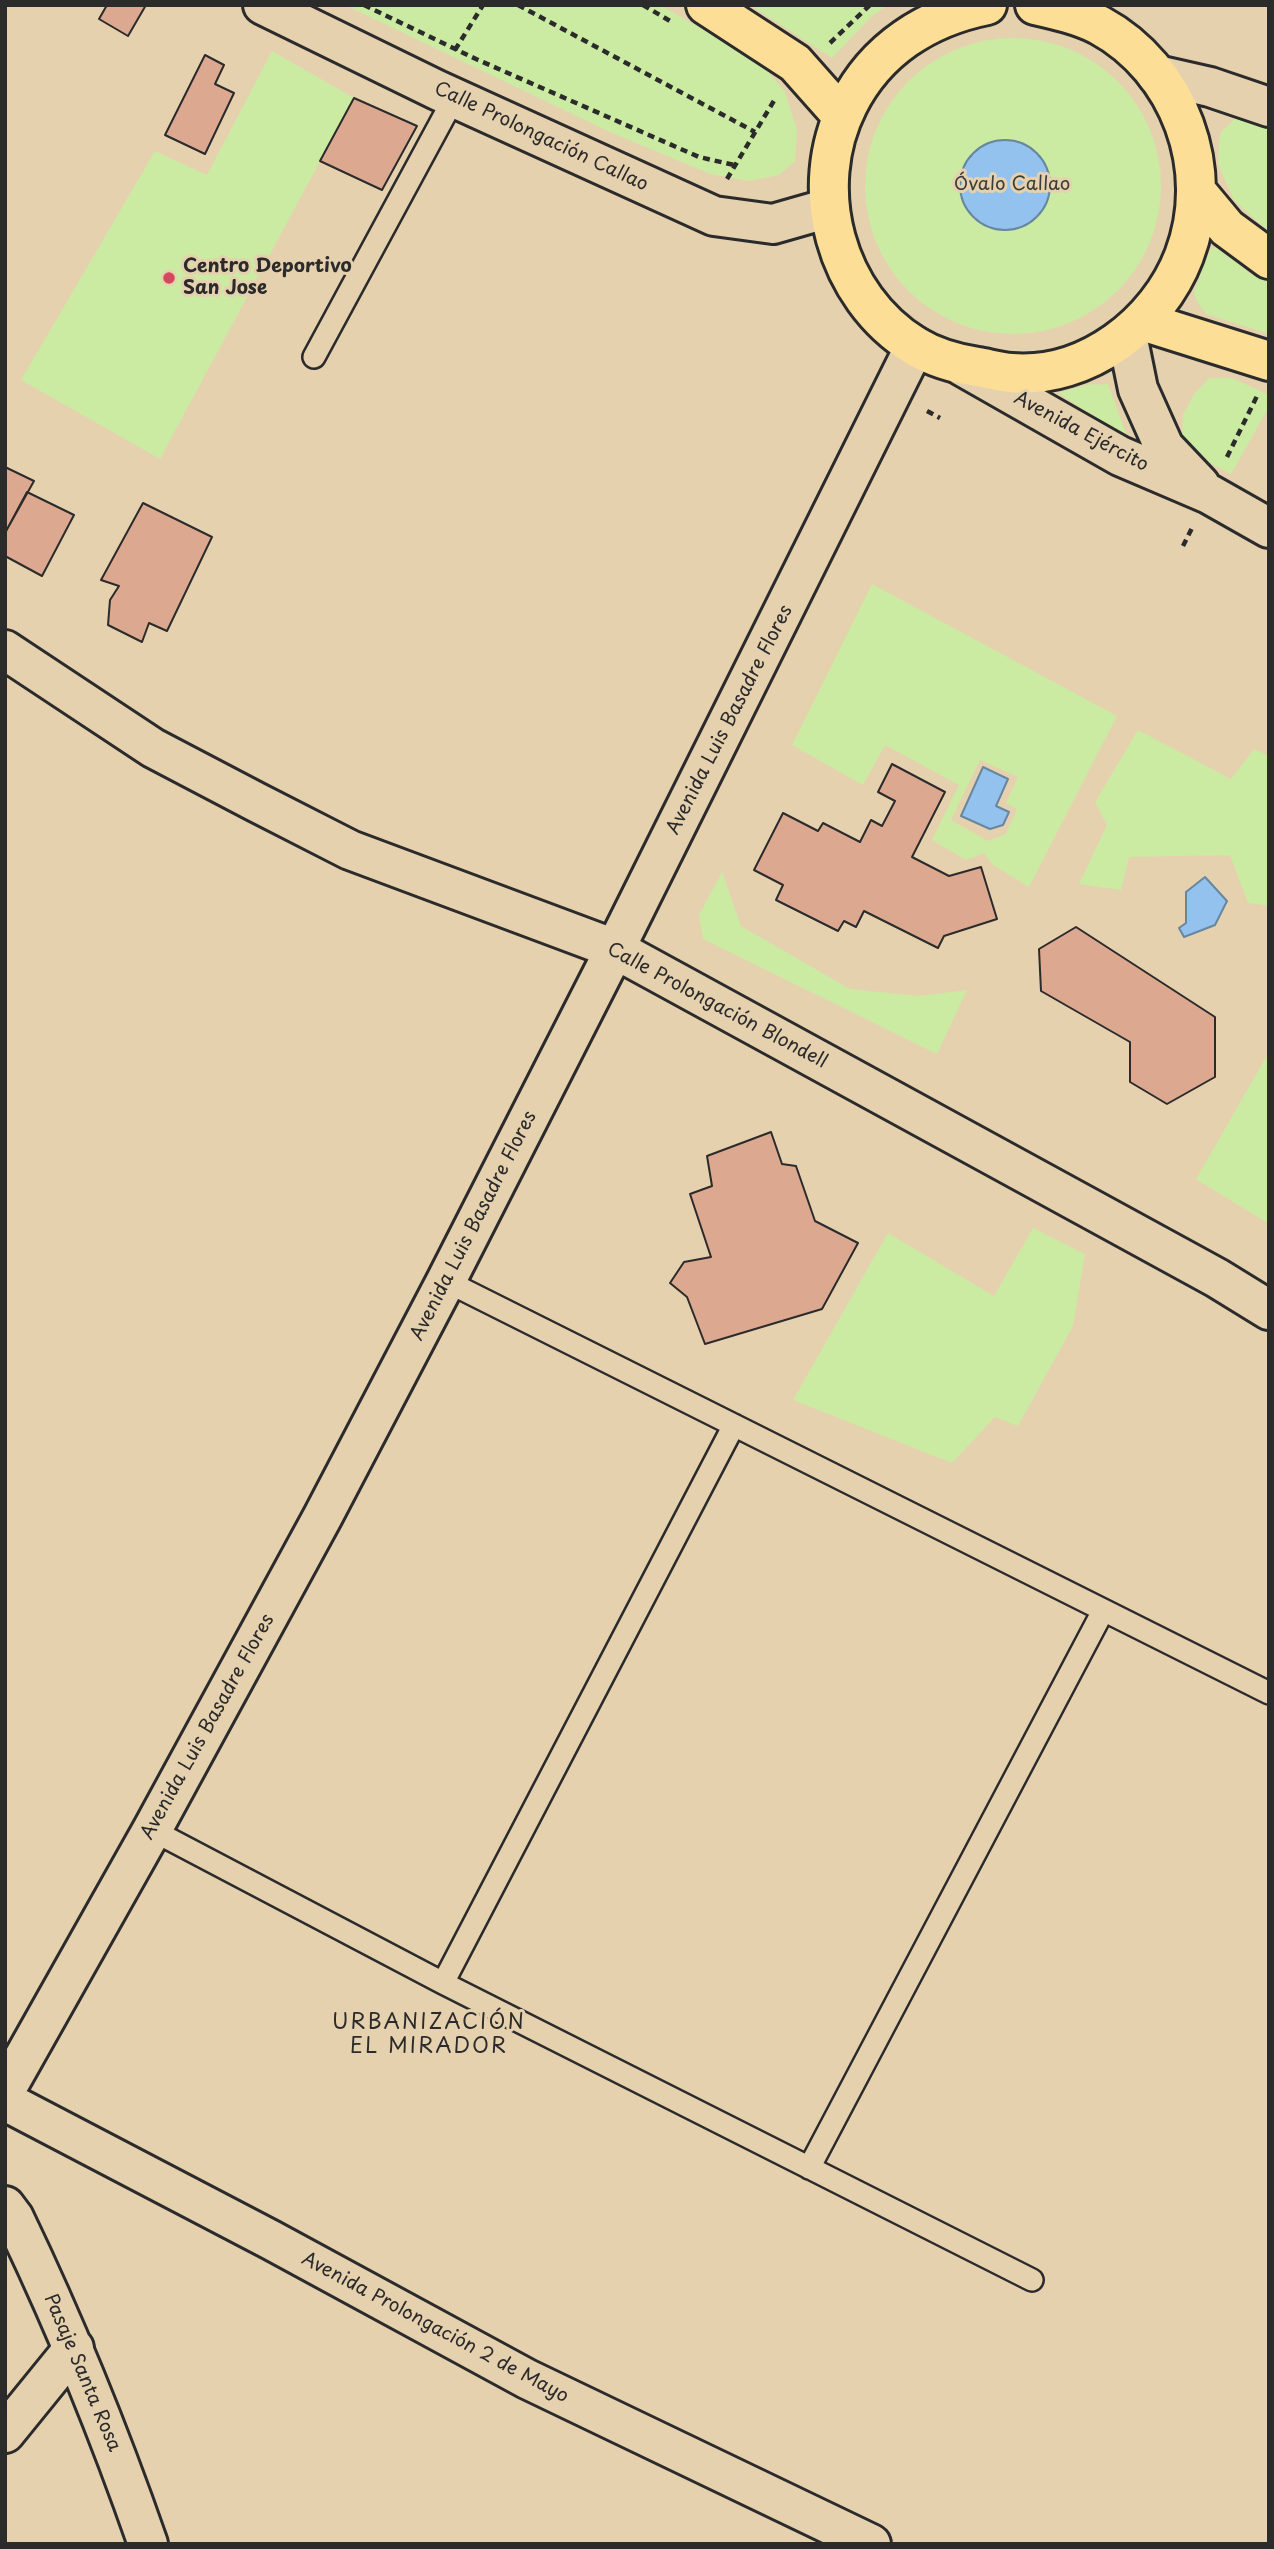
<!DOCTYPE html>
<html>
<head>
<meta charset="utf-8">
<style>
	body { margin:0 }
	#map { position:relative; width:1274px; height:2549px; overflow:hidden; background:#e6d1af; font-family:"Playpen Sans",sans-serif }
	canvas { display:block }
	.frame { position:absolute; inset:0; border:7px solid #2b2b2b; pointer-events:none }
</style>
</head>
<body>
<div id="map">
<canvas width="1274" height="2549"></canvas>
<div class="frame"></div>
</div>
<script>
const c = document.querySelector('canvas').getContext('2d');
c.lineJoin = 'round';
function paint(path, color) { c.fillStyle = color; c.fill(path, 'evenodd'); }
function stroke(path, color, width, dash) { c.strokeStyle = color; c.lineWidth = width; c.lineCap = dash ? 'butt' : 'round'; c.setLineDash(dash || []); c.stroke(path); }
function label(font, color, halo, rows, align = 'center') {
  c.font = font + ' "Playpen Sans",sans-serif'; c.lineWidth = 6; c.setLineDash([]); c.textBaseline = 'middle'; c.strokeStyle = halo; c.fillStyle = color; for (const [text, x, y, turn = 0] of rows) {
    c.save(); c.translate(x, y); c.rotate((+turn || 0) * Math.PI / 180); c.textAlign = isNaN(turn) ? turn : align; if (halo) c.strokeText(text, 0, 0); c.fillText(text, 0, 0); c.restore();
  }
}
paint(new Path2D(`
	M 345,5 L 660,5 L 761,63 L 785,92 L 797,130 L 795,161 L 779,175 L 749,181 L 710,174 L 610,132 Z
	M 750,5 L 888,5 L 873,15 L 832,58 Z
	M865 186a148 148 0 1 1 296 0a148 148 0 1 1-296 0Z
	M 272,51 L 354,98 L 160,459 L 21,380 L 155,151 L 207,175 Z
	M 1236,118 L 1269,129 L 1269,232 L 1234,200 L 1218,164 L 1220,133 Z
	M 1219,246 L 1249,273 L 1269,282 L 1269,334 L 1206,314 L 1196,300 L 1194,291 L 1210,250 Z
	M 1209,378 L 1232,378 L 1269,395 L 1269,407 L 1231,474 L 1196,456 L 1182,435 L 1183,415 L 1194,394 Z
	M 1108,384 L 1128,439 L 1058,393 L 1085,385 Z
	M 872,584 L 1117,716 L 1029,887 L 993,865 L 984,853 L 966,860 L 932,840 L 959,785 L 885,745 L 863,785 L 792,745 ZM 980,760 L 1018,777 L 1006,803 L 1017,809 L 1006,834 L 988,841 L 951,820 Z
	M 1138,730 L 1231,779 L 1254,749 L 1269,756 L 1269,906 L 1248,903 L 1230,855 L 1129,857 L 1121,890 L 1079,884 L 1107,825 L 1095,802 Z
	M 722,872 L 741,926 L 850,989 L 919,996 L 967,990 L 937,1054 L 703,939 L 699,915 Z
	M 1269,1052 L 1269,1224 L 1196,1179 Z
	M 1033,1228 L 1085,1254 L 1073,1326 L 1018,1426 L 995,1417 L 952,1463 L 793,1400 L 888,1233 L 994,1296 Z`), '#cbeaa2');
const water = new Path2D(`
	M960 185a45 45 0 1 1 90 0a45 45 0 1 1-90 0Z
	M 983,767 L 1008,779 L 996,806 L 1009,812 L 1003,825 L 990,829 L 961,816 Z
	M 1205,877 L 1227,901 L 1215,925 L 1184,937 L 1179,928 L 1186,923 L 1186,892 Z`);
paint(water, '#92c2ed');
stroke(water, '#69869f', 2);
const building = new Path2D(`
	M 107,5 L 146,5 L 128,36 L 99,19 Z
	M 205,55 L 224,65 L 215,84 L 234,93 L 205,154 L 165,135 Z
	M 354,98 L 417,126 L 382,190 L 320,161 Z
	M 5,467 L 34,481 L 5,533 Z
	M 27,492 L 74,515 L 42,576 L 5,556 L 5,533 Z
	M 143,503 L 212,537 L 167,631 L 149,623 L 142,642 L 108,625 L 110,600 L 119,586 L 101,580 Z
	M 892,764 L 945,792 L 912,857 L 949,876 L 981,867 L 997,919 L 944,936 L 938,948 L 864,911 L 856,927 L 844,921 L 838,931 L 776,900 L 783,885 L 754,870 L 783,813 L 818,831 L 823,823 L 860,842 L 871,820 L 882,826 L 895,801 L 878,792 Z
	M 1076,927 L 1215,1017 L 1215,1077 L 1167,1104 L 1130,1082 L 1130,1042 L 1041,991 L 1039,949 Z
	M 771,1132 L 782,1164 L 796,1166 L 815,1221 L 858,1243 L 822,1309 L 705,1344 L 687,1297 L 670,1283 L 684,1262 L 711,1257 L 690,1194 L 712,1186 L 707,1156 Z`);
paint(building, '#dca88f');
stroke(building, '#2b2b2b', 2);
const service = new Path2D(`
	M 314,357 L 454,98
	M 446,1281 L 1269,1693
	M 152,1830 L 443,1983 L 1032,2280
	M 443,1983 L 734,1425
	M 809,2168 L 1103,1611`);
const minor = new Path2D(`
	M 263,5 L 437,90 L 714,216 L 773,224 L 829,208
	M 1157,75 L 1210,87 L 1269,107
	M 5,650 L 153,748 L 256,802 L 350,850 L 615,949 L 1217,1278 L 1269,1310
	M 5,2206 L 14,2218 C 65,2324 109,2432 148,2544
	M 5,2433 L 74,2348`);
const tertiary = new Path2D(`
	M 5,2091 L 152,1830 L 323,1516 L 446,1281 L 615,949 L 915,346
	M 5,2101 L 271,2240 L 527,2379 L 871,2544`);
const secondary = new Path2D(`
	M 1127,335 L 1138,389 L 1164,447 L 1200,485
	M 962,366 L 1120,456 L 1209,494 L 1269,528`);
const primary = new Path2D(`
	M 706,5 L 795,63 L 842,116
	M 987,5 C 927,17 876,49 848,105 C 806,188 835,297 915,346 C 933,357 957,364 978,367 C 989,369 1000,372 1011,373 C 1087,379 1158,324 1184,256 C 1217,170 1180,69 1099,25 C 1079,15 1057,10 1035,5
	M 1197,192 L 1227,228 L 1269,259
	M 1142,321 L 1269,361`);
stroke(service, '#2b2b2b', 26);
stroke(minor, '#2b2b2b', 44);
stroke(tertiary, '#2b2b2b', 44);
stroke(secondary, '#2b2b2b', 44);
stroke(primary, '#2b2b2b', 44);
stroke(new Path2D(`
	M 364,5 L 476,59 L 699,157 L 734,165
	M 518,5 L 755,132
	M 643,5 L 670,21
	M 830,43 L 870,5
	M 455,50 L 483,5
	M 727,179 L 775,99
	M 927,411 L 940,418
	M 1227,457 L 1257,396
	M 1183,546 L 1192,528`), '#2b2b2b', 4.5, [7, 5]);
stroke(service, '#e6d1af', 21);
stroke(minor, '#e6d1af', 38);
stroke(tertiary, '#e6d1af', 38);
stroke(secondary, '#e6d1af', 38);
stroke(primary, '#fcde96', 38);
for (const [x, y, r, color] of [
	[169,278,7,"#d1495b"]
]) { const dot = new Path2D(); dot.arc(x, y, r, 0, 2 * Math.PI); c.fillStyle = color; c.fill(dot); stroke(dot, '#e6d1af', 2.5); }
label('19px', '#2b2b2b', '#e6d1af', [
	["Calle Prolongación Callao",541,137,25],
	["Avenida Ejército",1081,432,28],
	["Avenida Luis Basadre Flores",730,720,-63],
	["Calle Prolongación Blondell",717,1006,28],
	["Avenida Luis Basadre Flores",474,1226,-63],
	["Avenida Luis Basadre Flores",208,1727,-61],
	["Avenida Prolongación 2 de Mayo",435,2328,28],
	["Pasaje Santa Rosa",82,2373,67]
]);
label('19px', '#3b3e37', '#e6d1af', [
	["Óvalo Callao",1012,185]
]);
label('bold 19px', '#2b2b2b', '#e6d1af', [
	["Centro Deportivo",183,267],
	["San Jose",183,289]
], 'left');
c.letterSpacing = '2px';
label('21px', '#2b2b2b', '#e6d1af', [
	["URBANIZACIÓN",429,2023],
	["EL MIRADOR",429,2047]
]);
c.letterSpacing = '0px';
</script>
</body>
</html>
